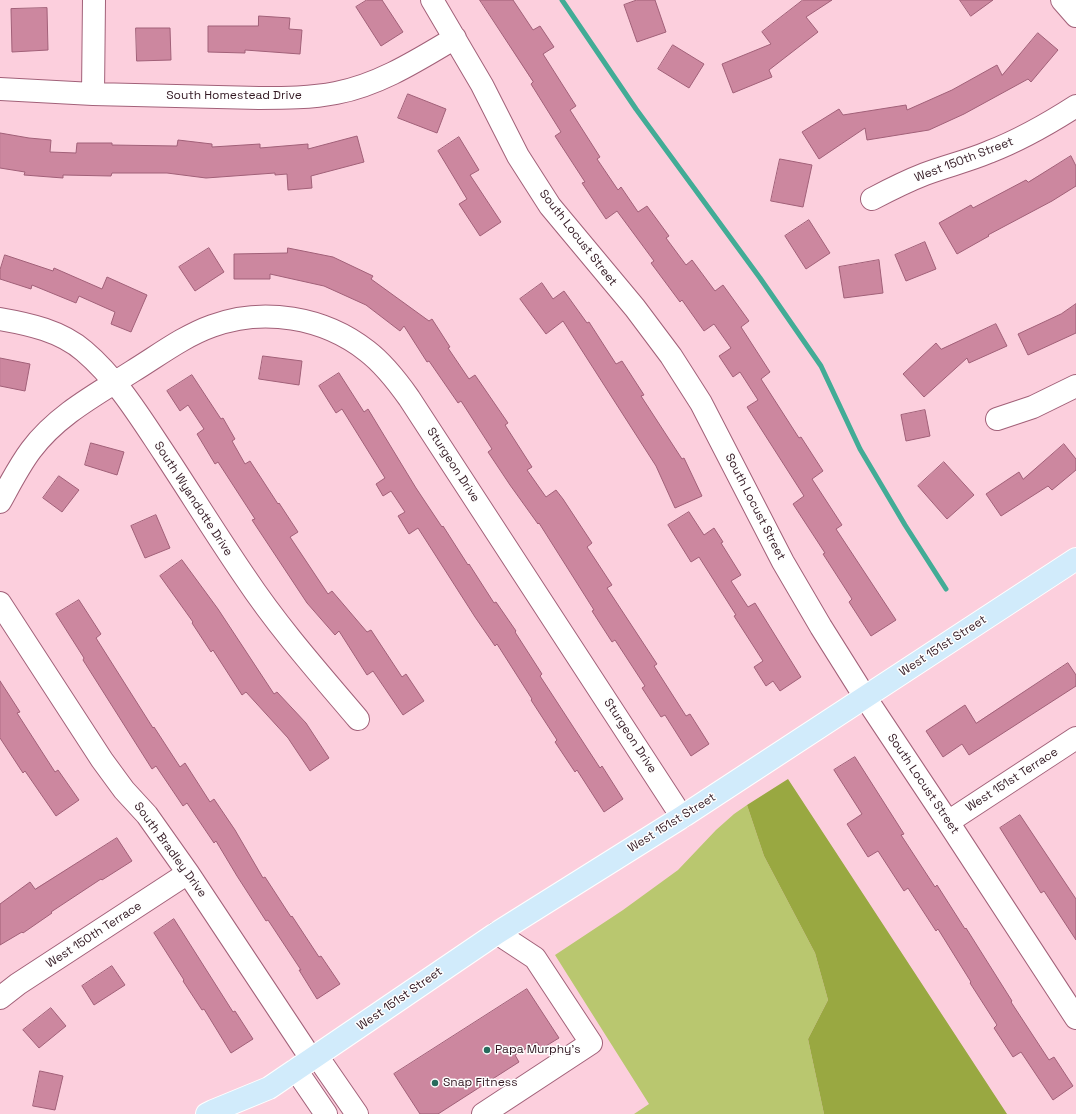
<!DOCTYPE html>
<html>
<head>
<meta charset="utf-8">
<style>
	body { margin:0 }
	canvas { display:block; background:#fccfdd }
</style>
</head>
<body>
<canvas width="1076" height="1114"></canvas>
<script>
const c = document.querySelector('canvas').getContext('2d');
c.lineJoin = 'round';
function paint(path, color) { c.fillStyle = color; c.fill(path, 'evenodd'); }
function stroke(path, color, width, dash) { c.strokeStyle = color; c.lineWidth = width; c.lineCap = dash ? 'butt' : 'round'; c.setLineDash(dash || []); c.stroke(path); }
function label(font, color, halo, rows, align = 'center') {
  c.font = font + ' "Space Grotesk",sans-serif'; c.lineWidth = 3; c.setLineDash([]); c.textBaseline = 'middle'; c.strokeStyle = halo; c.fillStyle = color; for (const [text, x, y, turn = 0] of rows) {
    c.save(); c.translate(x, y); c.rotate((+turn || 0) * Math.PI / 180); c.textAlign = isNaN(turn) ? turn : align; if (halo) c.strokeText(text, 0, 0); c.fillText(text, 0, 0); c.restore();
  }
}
paint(new Path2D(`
	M 747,805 L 764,856 L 815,953 L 828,1000 L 808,1039 L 824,1114 L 634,1114 L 649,1104 L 555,955 L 623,910 L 678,870 L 716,830 L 734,814 Z`), '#b9c76f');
paint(new Path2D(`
	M 788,779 L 1007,1114 L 824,1114 L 808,1039 L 828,1000 L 815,953 L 764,856 L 747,805 Z`), '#99a841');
stroke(new Path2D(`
	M 562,0 L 636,109 L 760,278 L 821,366 L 860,449 L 905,525 L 946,589`), '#42ac96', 5);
const building = new Path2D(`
	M 367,0 L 382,0 L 403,32 L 381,46 L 356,7 Z
	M 480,0 L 513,0 L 533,30 L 540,26 L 554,47 L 543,54 L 576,106 L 570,110 L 600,157 L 597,159 L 618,190 L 621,187 L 638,212 L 647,206 L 669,236 L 666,238 L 686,265 L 692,260 L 715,291 L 723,285 L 749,321 L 741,327 L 770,372 L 761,379 L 799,438 L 801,437 L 823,471 L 812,479 L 842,525 L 836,529 L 896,620 L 871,636 L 849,602 L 852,599 L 823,554 L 825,553 L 793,504 L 804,496 L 747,407 L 758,400 L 740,372 L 733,377 L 719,356 L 731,348 L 714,324 L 704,331 L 682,300 L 680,302 L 651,263 L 654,261 L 617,211 L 606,219 L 582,183 L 585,182 L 555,136 L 561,132 L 531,84 L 533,82 Z
	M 637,0 L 655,0 L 666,32 L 637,42 L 624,5 Z
	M 803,0 L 832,0 L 806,17 L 818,32 L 769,70 L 772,77 L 733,93 L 722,64 L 771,44 L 762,32 Z
	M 960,0 L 993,0 L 971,16 Z
	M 47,8 L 48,50 L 12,52 L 11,9 Z
	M 259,16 L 290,18 L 289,29 L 302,30 L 300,54 L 245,50 L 245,53 L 208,52 L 208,26 L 258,26 Z
	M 136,28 L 170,28 L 171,60 L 137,61 Z
	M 1038,33 L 1058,50 L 1031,82 L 1028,79 L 964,114 L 929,130 L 867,140 L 865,128 L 819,159 L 802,132 L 839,109 L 843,115 L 906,105 L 907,110 L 952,90 L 997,65 L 1002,75 Z
	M 673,45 L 704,64 L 689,88 L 658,69 Z
	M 408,94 L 446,109 L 437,133 L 398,118 Z
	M 0,133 L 29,138 L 51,140 L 50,152 L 76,153 L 77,143 L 112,143 L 112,145 L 177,146 L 178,140 L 212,144 L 212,147 L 260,144 L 260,148 L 308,144 L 308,149 L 357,136 L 364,162 L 311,176 L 312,188 L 288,190 L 287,174 L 275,175 L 275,173 L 206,178 L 167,173 L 112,173 L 111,176 L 63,175 L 63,178 L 24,175 L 25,172 L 0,168 Z
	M 459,137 L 479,170 L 470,175 L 501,222 L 480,236 L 459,204 L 467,199 L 438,151 Z
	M 1071,156 L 1076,166 L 1076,186 L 1052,201 L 988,235 L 989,236 L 957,254 L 939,223 L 971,205 L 973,208 L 1026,180 L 1028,182 Z
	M 780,159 L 812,165 L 803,207 L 771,201 Z
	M 809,220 L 830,253 L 806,269 L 785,236 Z
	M 925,242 L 936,269 L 906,281 L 895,255 Z
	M 209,248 L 224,272 L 195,291 L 179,267 Z
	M 288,248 L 333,257 L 373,276 L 371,279 L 429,321 L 432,319 L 450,347 L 448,348 L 469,379 L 475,375 L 508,423 L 505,425 L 532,467 L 527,470 L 546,497 L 556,490 L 563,499 L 592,543 L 587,547 L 612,585 L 607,588 L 657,664 L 654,666 L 686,716 L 690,714 L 709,744 L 691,756 L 665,715 L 661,717 L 642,688 L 645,686 L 615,640 L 612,642 L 592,611 L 594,610 L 539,523 L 538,524 L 510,485 L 488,452 L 492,449 L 461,401 L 458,403 L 429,361 L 427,362 L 404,326 L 400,331 L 366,305 L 324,286 L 270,274 L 270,279 L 234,279 L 234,254 L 287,253 Z
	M 5,255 L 53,271 L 54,268 L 102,289 L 107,277 L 147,295 L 131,332 L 111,324 L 115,312 L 79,296 L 76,303 L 32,285 L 31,289 L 0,279 L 0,270 Z
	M 879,260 L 883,293 L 844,298 L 839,267 Z
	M 542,283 L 553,299 L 564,291 L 587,323 L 589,322 L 616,364 L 622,361 L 644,395 L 641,396 L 682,459 L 684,458 L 702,496 L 675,508 L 656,466 L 563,321 L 546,334 L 520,299 Z
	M 1076,304 L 1076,333 L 1028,355 L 1018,334 L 1061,314 Z
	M 996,324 L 1007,346 L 969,363 L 967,358 L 924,397 L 903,374 L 936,343 L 941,349 Z
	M 263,356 L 302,361 L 299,385 L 259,379 Z
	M 0,358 L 30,364 L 25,391 L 0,386 Z
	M 339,373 L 364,412 L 368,409 L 416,488 L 442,527 L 443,526 L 468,565 L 469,564 L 494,603 L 496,602 L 516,631 L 515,632 L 542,674 L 540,676 L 600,768 L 602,766 L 623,799 L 604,812 L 577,770 L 575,772 L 555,742 L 557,740 L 531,700 L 532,699 L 497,644 L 495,646 L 475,617 L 418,528 L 409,534 L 398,516 L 405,512 L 391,491 L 383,496 L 376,484 L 385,478 L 342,409 L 336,413 L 319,386 Z
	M 192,375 L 221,419 L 223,418 L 235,439 L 232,441 L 245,464 L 250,461 L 278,504 L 279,503 L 298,532 L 290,537 L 328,594 L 332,591 L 367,632 L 371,630 L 402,677 L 406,674 L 424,701 L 403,715 L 373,671 L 367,675 L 339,631 L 335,635 L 307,603 L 252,520 L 255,519 L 218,462 L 215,464 L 197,434 L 204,429 L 188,405 L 180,411 L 167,391 Z
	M 925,410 L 930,436 L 906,441 L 901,415 Z
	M 91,443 L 124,452 L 117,475 L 85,465 Z
	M 1064,444 L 1076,459 L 1076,470 L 1052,490 L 1048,486 L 1001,516 L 986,494 L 1019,472 L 1023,479 Z
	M 944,462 L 974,495 L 947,519 L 918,486 Z
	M 59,476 L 79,490 L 62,512 L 43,498 Z
	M 689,512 L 704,535 L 714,528 L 723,542 L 721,543 L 741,575 L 731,581 L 748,607 L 755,603 L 801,677 L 780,691 L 773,681 L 766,686 L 754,667 L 763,661 L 734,616 L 736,615 L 699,557 L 691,562 L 668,525 Z
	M 156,515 L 170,548 L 145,558 L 131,526 Z
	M 182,560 L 218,609 L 274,694 L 277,692 L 306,723 L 329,758 L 310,771 L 288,738 L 246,692 L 242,695 L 213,650 L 211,652 L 192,623 L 193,622 L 160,576 Z
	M 79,600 L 101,634 L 96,638 L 153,728 L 154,727 L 180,767 L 185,763 L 210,802 L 214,799 L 235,830 L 263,878 L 265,877 L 291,917 L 292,916 L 319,957 L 321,956 L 340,984 L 317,999 L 299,970 L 301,970 L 268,920 L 266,921 L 237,876 L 216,841 L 214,843 L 187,803 L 183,806 L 156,766 L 152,769 L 83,660 L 84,658 L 56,614 Z
	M 1068,663 L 1076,675 L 1076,686 L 969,755 L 962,744 L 943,757 L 926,731 L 965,705 L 976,723 Z
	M 0,681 L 20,712 L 17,713 L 55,772 L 58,770 L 79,800 L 56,816 L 25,771 L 23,773 L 0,738 Z
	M 855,757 L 904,834 L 901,835 L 935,887 L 937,885 L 965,929 L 966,928 L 1012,1001 L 1011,1002 L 1049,1060 L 1054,1057 L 1073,1086 L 1053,1100 L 1021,1052 L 1013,1057 L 994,1028 L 997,1025 L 970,983 L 971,982 L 938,929 L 936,931 L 908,888 L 904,891 L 878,851 L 868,857 L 847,824 L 862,814 L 834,770 Z
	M 1020,815 L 1076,899 L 1076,940 L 1044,891 L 1041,893 L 1000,828 Z
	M 117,838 L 132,861 L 102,880 L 101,879 L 51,912 L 52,913 L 23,933 L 22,932 L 0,945 L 0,904 L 30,882 L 35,889 Z
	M 174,919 L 233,1012 L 235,1011 L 253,1039 L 231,1053 L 204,1009 L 202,1010 L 183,981 L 184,980 L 154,933 Z
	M 112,966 L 125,985 L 94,1005 L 82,986 Z
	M 527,989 L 559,1038 L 541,1049 L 537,1042 L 515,1055 L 519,1062 L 438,1114 L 420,1114 L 394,1074 Z
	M 51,1008 L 66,1026 L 39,1048 L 23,1030 Z
	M 40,1071 L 63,1076 L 55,1110 L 33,1106 Z`);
paint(building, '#cc879f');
stroke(building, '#a16078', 1);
const minor = new Path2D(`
	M 432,0 L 482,85 L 518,156 L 550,206 L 635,308 L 671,356 L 701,403 L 783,562 L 821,627 L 865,697 L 948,822 L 1076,1018
	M 1062,0 L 1076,16
	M 0,89 L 93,94 L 259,98 C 284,98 311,98 336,93 C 379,85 418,60 455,38
	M 93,94 L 94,0
	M 872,199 C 889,190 907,181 925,174 C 946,166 968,161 989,152 C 1020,140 1048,124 1076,106
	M 0,319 C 29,324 61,331 84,351 C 117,379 140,417 164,453 C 191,494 217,536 245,577 C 279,628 319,673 358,719
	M 997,419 L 1033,407 L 1076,386
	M 0,502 C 10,484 19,466 31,450 C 57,415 97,394 133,371 C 159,355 184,336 212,326 C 263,307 324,317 367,351 C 384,364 397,381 409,398 L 682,817
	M 0,603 L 102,760 L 124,790 L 147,815 L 188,873 L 312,1060
	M 948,822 L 1076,738
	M 0,998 L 18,984 L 188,873
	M 317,1056 L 357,1114
	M 296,1070 L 326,1114
	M 483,1114 L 591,1043 L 535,958 L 497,933`);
const major = new Path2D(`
	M 207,1114 L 213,1111 L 269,1088 L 497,933 L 682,817 L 1076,559`);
stroke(minor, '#a26179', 24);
stroke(major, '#fff', 24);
stroke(minor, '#fff', 22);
stroke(major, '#d1ebfb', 22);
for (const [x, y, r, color] of [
	[487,1050,4,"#276b5d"],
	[435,1083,4,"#276b5d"]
]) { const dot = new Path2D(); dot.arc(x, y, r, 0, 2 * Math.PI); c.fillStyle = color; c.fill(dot); stroke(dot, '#fefefe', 1.5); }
label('12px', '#321822', '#fefefe', [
	["South Homestead Drive",234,96],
	["West 150th Street",964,160,-21],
	["South Locust Street",578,238,52],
	["Sturgeon Drive",453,465,57],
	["South Wyandotte Drive",193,499,57],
	["South Locust Street",755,507,63],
	["West 151st Street",943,646,-33],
	["Sturgeon Drive",630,736,57],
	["West 151st Terrace",1012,780,-33],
	["South Locust Street",923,784,56],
	["West 151st Street",672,823,-32],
	["South Bradley Drive",170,850,54],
	["West 150th Terrace",94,935,-33],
	["West 151st Street",400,999,-35]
]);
label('12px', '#321822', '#fefefe', [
	["Papa Murphy's",495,1050],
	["Snap Fitness",443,1083]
], 'left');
</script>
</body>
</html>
